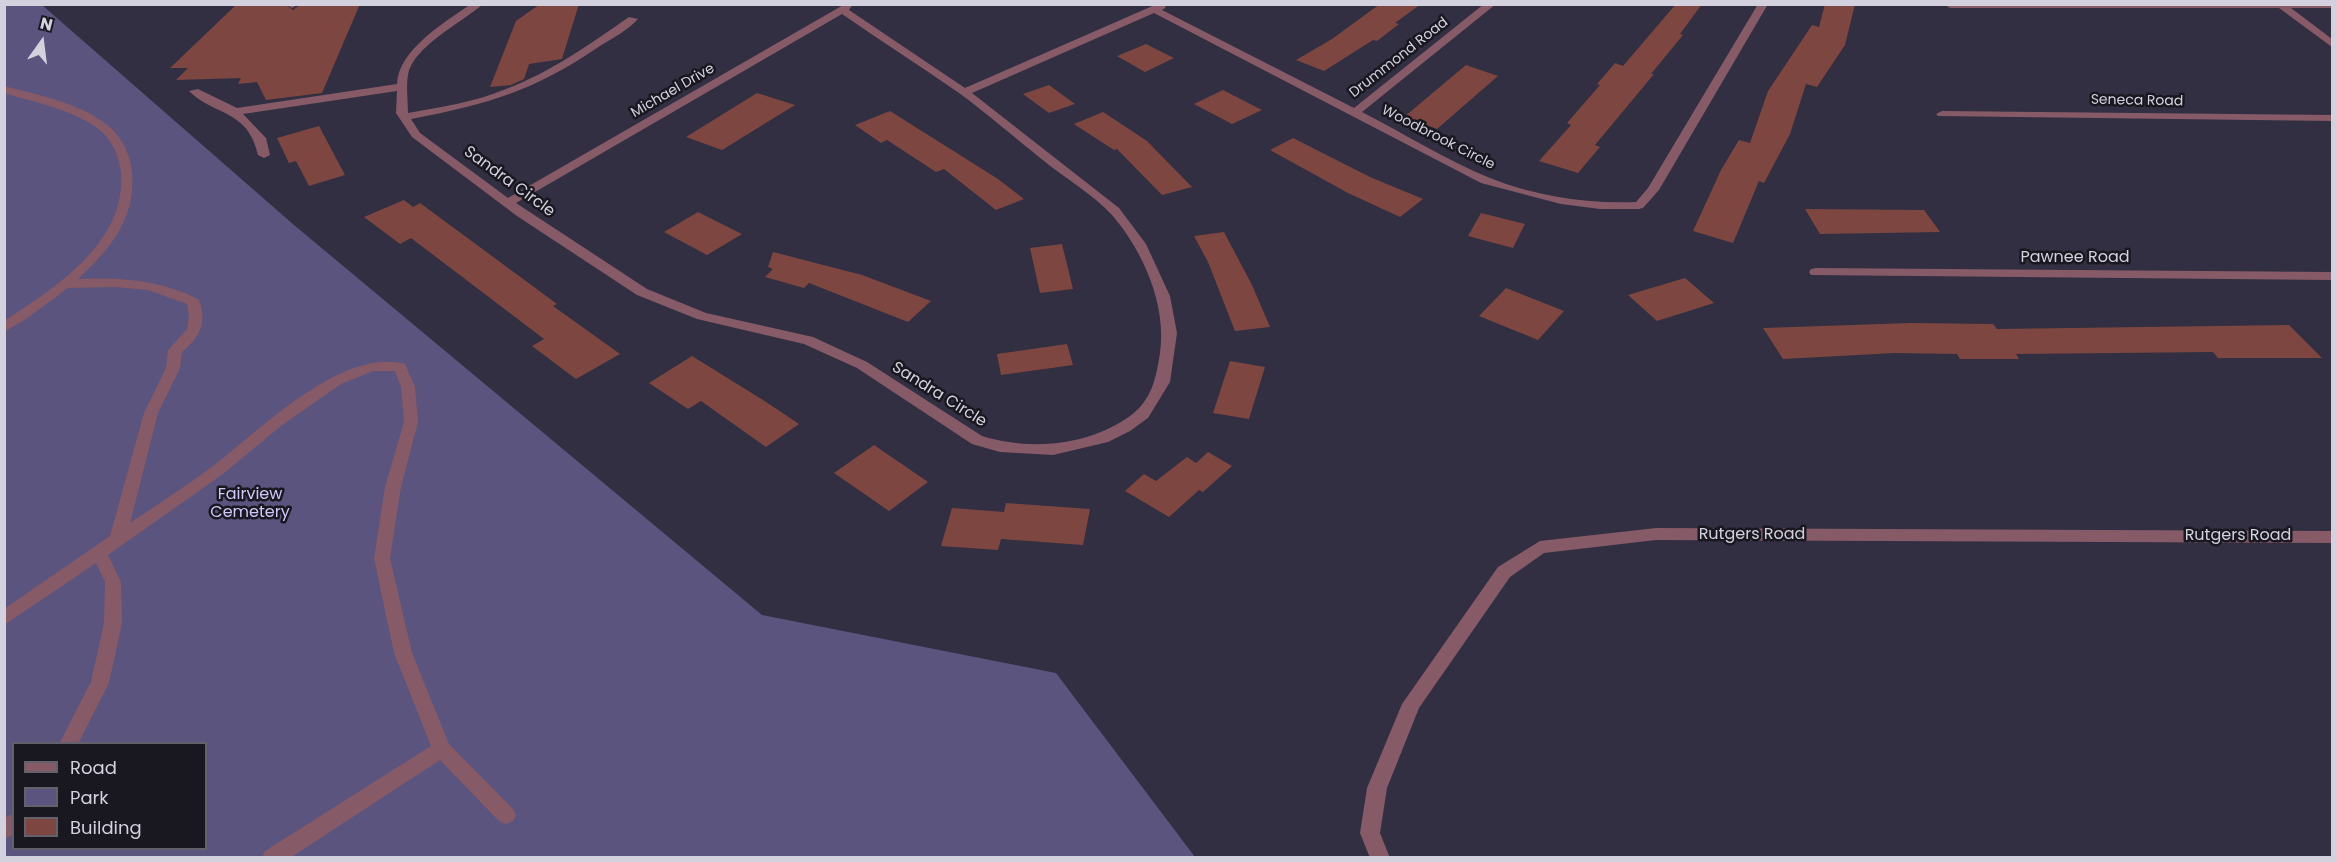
<!DOCTYPE html>
<html>
<head>
<meta charset="utf-8">
<style>
	body { margin:0 }
	#map { position:relative; width:2337px; height:862px; overflow:hidden; background:#312f41; font-family:Poppins,sans-serif }
	canvas { display:block }
	.frame { position:absolute; inset:0; border:6px solid #d2d1dd; pointer-events:none }
	.legend { position:absolute; left:12px; top:742px; width:195px; height:108px; box-sizing:border-box; background:#191821; border:2px solid #63626c; margin:0; padding:8px 10px; list-style:none; font-size:18px; color:#d2d1dd }
	.legend li { display:flex; align-items:center; gap:12px; height:30px }
	.legend b { width:30px; border:2px solid #63626c }
	.north { position:absolute; left:12px; top:12px; width:60px; height:60px; -webkit-text-stroke:4px #191821; paint-order:stroke; rotate:14deg; font-size:16px; font-weight:700; line-height:24px; text-align:center; color:#d2d1dd }
	.north::after { content:''; display:block; margin:auto; width:21px; height:27px; background:#d2d1dd; clip-path:polygon(50% 0,100% 100%,50% 72%,0 100%) }
</style>
</head>
<body>
<div id="map">
<canvas width="2337" height="862"></canvas>
<div class="frame"></div>
<ul class="legend">
<li><b style="height:8px;background:#875a67"></b>Road</li>
<li><b style="height:16px;background:#5a547e"></b>Park</li>
<li><b style="height:16px;background:#7e4641"></b>Building</li>
</ul>
<div class="north">N</div>
</div>
<script>
const c = document.querySelector('canvas').getContext('2d');
c.lineJoin = 'round';
function paint(path, color) { c.fillStyle = color; c.fill(path, 'evenodd'); }
function label(font, color, halo, rows, align = 'center') {
  c.font = font + ' Poppins,sans-serif'; c.lineWidth = 5; c.setLineDash([]); c.textBaseline = 'middle'; c.strokeStyle = halo; c.fillStyle = color; for (const [text, x, y, turn = 0] of rows) {
    c.save(); c.translate(x, y); c.rotate((+turn || 0) * Math.PI / 180); c.textAlign = isNaN(turn) ? turn : align; if (halo) c.strokeText(text, 0, 0); c.fillText(text, 0, 0); c.restore();
  }
}
paint(new Path2D(`
	M 5,4 L 42,5 L 294,225 L 762,615 L 1056,673 L 1195,857 L 5,858 ZM 14,744 L 206,744 L 206,848 L 14,848 Z`), '#5a547e');
paint(new Path2D(`
	M 237,4 L 285,4 L 293,10 L 301,4 L 360,4 L 322,93 L 266,100 L 257,82 L 238,84 L 241,78 L 176,80 L 188,68 L 170,68 Z
	M 540,4 L 579,4 L 562,59 L 529,64 L 524,79 L 511,85 L 490,87 L 516,21 Z
	M 1380,4 L 1421,4 L 1395,23 L 1399,24 L 1377,41 L 1373,40 L 1324,71 L 1296,60 L 1332,39 Z
	M 1676,4 L 1702,4 L 1680,34 L 1683,35 L 1651,74 L 1654,74 L 1595,145 L 1600,147 L 1578,173 L 1539,161 L 1571,125 L 1567,123 L 1600,85 L 1597,84 L 1615,63 L 1623,66 Z
	M 1825,4 L 1855,4 L 1845,45 L 1817,87 L 1806,84 L 1790,134 L 1764,183 L 1759,181 L 1733,243 L 1693,231 L 1721,170 L 1739,140 L 1750,143 L 1768,91 L 1812,25 L 1819,27 Z
	M 1146,44 L 1174,58 L 1145,72 L 1117,56 Z
	M 1466,65 L 1498,76 L 1437,129 L 1404,117 Z
	M 1049,85 L 1075,104 L 1049,113 L 1023,94 Z
	M 1223,90 L 1262,110 L 1232,124 L 1194,104 Z
	M 757,93 L 795,105 L 722,150 L 686,137 Z
	M 890,111 L 998,179 L 1024,199 L 996,210 L 944,169 L 936,172 L 887,140 L 881,143 L 855,125 Z
	M 1103,112 L 1147,141 L 1192,187 L 1162,195 L 1117,149 L 1114,150 L 1074,124 Z
	M 319,126 L 345,175 L 309,186 L 296,161 L 289,163 L 277,138 Z
	M 1293,138 L 1370,177 L 1423,199 L 1400,217 L 1348,193 L 1270,150 Z
	M 404,200 L 413,207 L 420,203 L 557,304 L 553,306 L 620,354 L 576,379 L 532,346 L 544,339 L 411,238 L 400,244 L 364,217 Z
	M 1805,209 L 1924,210 L 1940,232 L 1820,234 Z
	M 698,212 L 742,234 L 707,255 L 664,232 Z
	M 1481,213 L 1525,224 L 1513,248 L 1468,236 Z
	M 1224,232 L 1252,285 L 1270,327 L 1235,331 L 1208,262 L 1194,236 Z
	M 1062,244 L 1073,289 L 1040,293 L 1030,248 Z
	M 773,252 L 862,275 L 931,301 L 908,322 L 809,283 L 804,288 L 765,277 L 773,269 L 768,267 Z
	M 1685,278 L 1714,303 L 1657,321 L 1628,295 Z
	M 1506,288 L 1564,311 L 1538,340 L 1479,316 Z
	M 1911,323 L 1993,324 L 1997,329 L 2289,325 L 2322,358 L 2218,358 L 2213,352 L 2016,354 L 2019,359 L 1960,359 L 1957,354 L 1895,353 L 1783,359 L 1763,328 Z
	M 1067,344 L 1073,365 L 1001,375 L 997,354 Z
	M 692,356 L 763,400 L 799,424 L 766,447 L 701,401 L 688,409 L 649,383 Z
	M 1230,361 L 1265,367 L 1249,419 L 1213,413 Z
	M 874,445 L 928,482 L 889,511 L 834,473 Z
	M 1208,452 L 1232,466 L 1203,492 L 1199,490 L 1169,517 L 1125,491 L 1144,474 L 1156,481 L 1187,457 L 1196,463 Z
	M 1006,503 L 1090,509 L 1083,545 L 1001,539 L 998,550 L 941,546 L 952,508 L 1004,512 Z`), '#7e4641');
paint(new Path2D(`
	M 299,4 L 292,8 L 287,5 L 287,4 Z
	M 471,4 L 483,4 C 463,22 412,47 408,75 C 406,87 408,101 408,113 C 441,107 475,102 506,89 C 551,72 590,44 629,17 L 638,19 C 628,30 613,38 600,46 C 534,91 489,104 411,119 L 420,133 L 508,198 L 845,4 L 853,4 L 849,10 L 965,88 L 1157,4 L 1166,4 L 1165,8 L 1162,10 L 1354,108 L 1484,4 L 1496,4 L 1362,112 C 1403,133 1448,161 1490,178 C 1535,196 1587,204 1636,202 L 1648,188 L 1758,4 L 1768,4 L 1659,190 L 1643,208 L 1639,209 L 1600,209 L 1561,204 L 1481,183 L 1154,13 L 972,93 L 1119,208 L 1146,244 L 1170,296 L 1177,333 L 1170,382 L 1148,418 L 1130,431 L 1108,442 L 1053,455 L 1000,452 L 972,444 L 857,368 L 804,344 L 697,319 L 637,295 L 517,216 L 412,137 L 396,113 L 397,91 L 243,114 L 266,138 L 270,155 L 264,158 L 258,155 C 248,109 214,116 189,91 L 198,89 L 237,108 L 397,84 C 398,50 445,22 471,4 ZM 842,14 C 881,41 920,66 959,93 C 988,114 1016,139 1044,161 C 1065,178 1095,196 1112,215 C 1143,251 1167,305 1160,353 C 1156,378 1152,400 1130,416 C 1088,446 1031,451 982,436 L 867,362 L 813,337 L 706,313 L 647,289 L 516,203 Z
	M 2332,4 L 2332,8 L 2291,8 L 2332,39 L 2332,47 L 2279,8 L 1950,8 L 1945,5 Z
	M 4,86 C 39,95 84,104 111,128 C 123,139 131,157 132,173 C 136,219 110,249 78,279 C 120,277 160,280 198,299 C 209,320 199,339 182,352 L 180,368 L 158,413 L 130,523 C 158,504 186,486 213,466 C 260,430 342,347 405,364 L 415,387 L 418,422 L 401,487 L 390,558 L 412,653 L 449,744 L 513,809 L 516,815 L 513,821 L 506,824 L 499,821 L 440,760 L 290,858 L 262,858 L 265,851 L 431,746 L 394,653 L 374,558 L 385,487 L 404,422 L 401,387 L 395,371 L 373,371 L 341,384 L 281,426 L 223,474 L 108,555 L 121,582 L 122,623 L 109,683 L 78,744 L 59,744 L 91,682 L 104,623 L 105,582 L 96,563 L 4,625 L 4,609 L 110,536 L 144,413 L 166,368 L 168,350 L 187,329 L 189,317 L 187,304 L 148,290 L 115,287 L 68,288 L 29,317 L 4,332 L 4,321 C 56,287 126,243 121,173 C 120,159 113,142 102,132 C 76,110 37,103 4,93 Z
	M 1942,111 L 2332,115 L 2332,121 L 1938,116 L 1936,114 Z
	M 1816,268 L 2332,272 L 2332,280 L 1811,275 L 1809,272 L 1811,269 Z
	M 1656,528 L 2332,531 L 2332,543 L 1656,540 L 1544,553 L 1510,577 L 1419,708 L 1387,788 L 1380,833 L 1390,858 L 1370,858 L 1360,833 L 1367,788 L 1402,704 L 1498,567 L 1540,541 Z
	M 14,813 L 14,834 L 4,839 L 4,818 Z`), '#875a67');
label('14px', '#d2d1dd', '#191821', [
	["Drummond Road",1399,58,-38],
	["Michael Drive",673,91,-30],
	["Seneca Road",2137,101,1],
	["Woodbrook Circle",1438,138,27]
]);
label('16px', '#d2d1dd', '#191821', [
	["Sandra Circle",509,182,36],
	["Pawnee Road",2075,258],
	["Sandra Circle",939,395,32],
	["Rutgers Road",1752,535],
	["Rutgers Road",2238,536]
]);
label('16px', '#cdc8f7', '#191821', [
	["Fairview",250,495],
	["Cemetery",250,513]
]);
</script>
</body>
</html>
